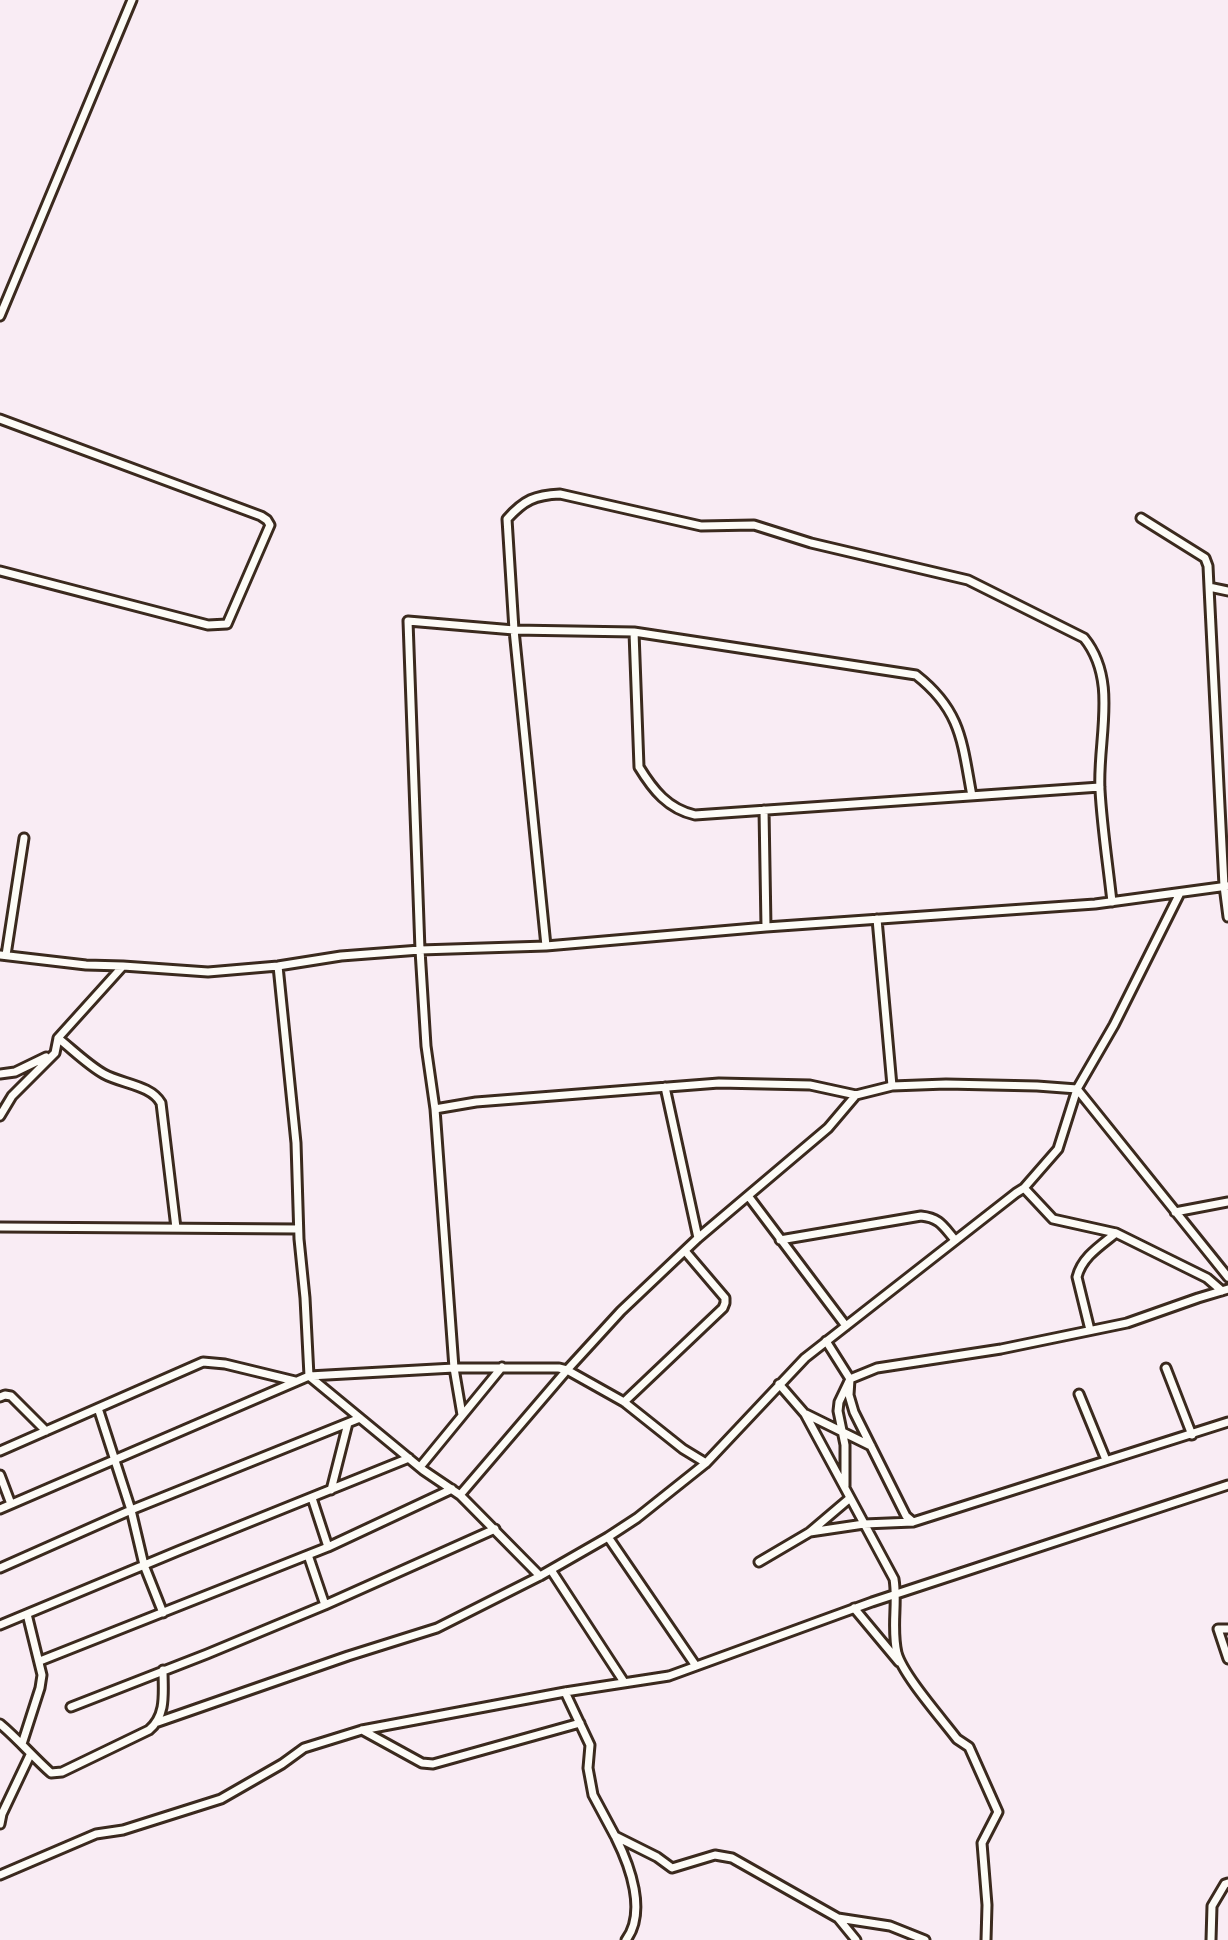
<!DOCTYPE html>
<html>
<head>
<meta charset="utf-8">
<style>
	body { margin:0 }
	canvas { display:block; background:#f9ecf4 }
</style>
</head>
<body>
<canvas width="1228" height="1940"></canvas>
<script>
const c = document.querySelector('canvas').getContext('2d');
c.lineJoin = 'round';
function stroke(path, color, width, dash) { c.strokeStyle = color; c.lineWidth = width; c.lineCap = dash ? 'butt' : 'round'; c.setLineDash(dash || []); c.stroke(path); }
const minor = new Path2D(`
	M 0,316 L 132,0
	M 0,419 L 261,516 L 267,520 L 270,525 L 227,624 L 208,625 L 0,571
	M 1141,518 L 1205,558 L 1208,566 L 1209,587 L 1228,591
	M 1209,587 L 1224,886 L 1228,917
	M 634,632 L 639,767 C 653,790 668,809 695,815 L 1100,787
	M 764,810 L 766,927
	M 877,919 L 892,1086
	M 546,946 L 514,630 L 507,519 C 524,500 535,495 560,494 L 701,526 L 754,525 L 811,543 L 968,580 L 1084,638 C 1119,681 1097,740 1100,790 C 1102,827 1108,865 1112,902
	M 0,955 L 86,965 L 123,966
	M 6,955 L 24,838
	M 278,966 L 296,1143 L 299,1239 L 305,1298 L 309,1376 L 423,1470 L 460,1495 L 540,1576
	M 58,1038 C 73,1050 88,1065 104,1074 C 122,1084 151,1085 161,1103 L 176,1228
	M 0,1074 L 15,1072 L 46,1057
	M 665,1087 L 698,1238
	M 435,1109 L 476,1102 L 719,1083 L 810,1085 L 856,1095 L 892,1086 L 946,1084 L 1037,1086 L 1077,1089 L 1228,1277
	M 0,1116 L 12,1096 L 55,1053 L 58,1038 L 123,966 L 208,972 L 278,966 L 341,956 L 420,950 L 546,946 L 766,927 L 1095,904 L 1228,886
	M 1024,1188 L 1053,1219 L 1116,1233 L 1207,1278 L 1222,1291
	M 749,1197 L 846,1326
	M 1175,1212 L 1228,1202
	M 0,1227 L 298,1229
	M 780,1240 L 921,1216 C 940,1218 943,1226 955,1240
	M 1090,1330 L 1077,1277 C 1082,1257 1100,1246 1116,1233
	M 826,1341 L 850,1379 L 849,1395 L 854,1412 L 906,1516 L 913,1522
	M 1166,1368 L 1192,1435
	M 779,1384 L 805,1414 L 894,1579 C 898,1603 891,1628 897,1653 C 903,1675 942,1719 957,1739 L 969,1747 L 998,1812 L 982,1843 L 987,1905 L 986,1940
	M 1079,1394 L 1106,1460
	M 0,1397 L 5,1395 L 11,1396 L 46,1431
	M 624,1402 L 723,1308 L 725,1303 L 725,1298 L 685,1251
	M 98,1408 L 131,1510 L 144,1565 L 163,1613
	M 806,1414 L 871,1446
	M 462,1415 L 454,1368 L 435,1109 L 426,1046 L 420,950 L 408,621 L 514,630 L 634,632 L 916,675 C 962,711 962,743 972,796
	M 0,1451 L 203,1362 L 225,1364 L 295,1381
	M 420,1467 L 502,1367
	M 0,1475 L 11,1504
	M 845,1486 L 845,1445 L 838,1411 L 839,1402 L 850,1379 L 877,1368 L 1001,1349 L 1127,1323 L 1198,1298 L 1228,1289
	M 331,1490 L 348,1423
	M 460,1495 L 567,1370 L 621,1311 L 698,1238 L 828,1128 L 856,1095
	M 312,1498 L 328,1547
	M 0,1509 L 309,1376 L 454,1368 L 559,1368 L 567,1370 L 624,1402 L 683,1449 L 706,1463
	M 810,1532 L 864,1524 L 913,1522 L 1228,1422
	M 608,1537 L 696,1666
	M 308,1555 L 325,1605
	M 759,1562 L 810,1532 L 850,1498
	M 0,1568 L 131,1510 L 360,1418
	M 551,1570 L 624,1682
	M 854,1608 L 899,1662
	M 0,1625 L 178,1551 L 409,1458
	M 1228,1629 L 1218,1629 L 1228,1659
	M 40,1661 L 328,1547 L 452,1489
	M 565,1692 L 590,1745 L 588,1768 L 593,1795 L 615,1836 L 657,1857 L 672,1868 L 715,1855 L 732,1858 L 838,1918 L 856,1940
	M 71,1707 L 207,1654 L 325,1605 L 495,1529
	M 158,1722 L 348,1656 L 437,1628 L 540,1576 L 608,1537 L 637,1518 L 706,1463 L 805,1358 L 1016,1193 L 1024,1188 L 1058,1149 L 1077,1089 L 1114,1025 L 1180,893
	M 0,1724 C 18,1739 33,1757 51,1773 L 62,1772 L 149,1730 C 167,1715 163,1692 163,1670
	M 362,1730 L 422,1763 L 433,1764 L 580,1723
	M 22,1744 L 40,1688 L 42,1675 L 27,1614
	M 0,1824 L 2,1814 L 30,1755
	M 616,1838 C 630,1866 647,1912 626,1940
	M 0,1875 L 96,1834 L 123,1830 L 221,1799 L 282,1764 L 304,1748 L 362,1730 L 565,1692 L 669,1676 L 872,1602 L 1228,1485
	M 838,1918 L 890,1926 L 925,1940
	M 1211,1940 L 1212,1906 L 1225,1884 L 1228,1883`);
stroke(minor, '#3b2a1e', 13);
stroke(minor, '#fdfcf7', 7);
</script>
</body>
</html>
